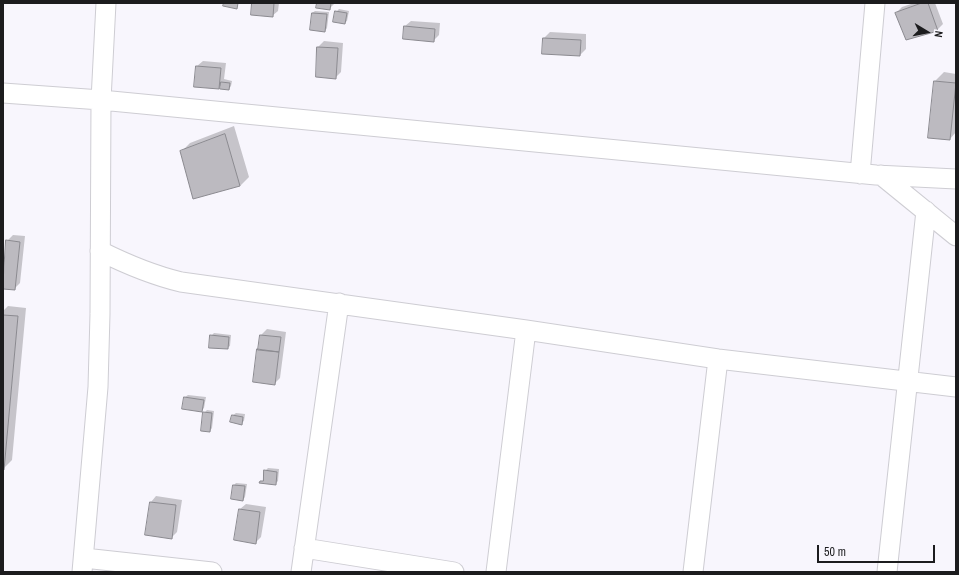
<!DOCTYPE html>
<html>
<head>
<meta charset="utf-8">
<style>
	body { margin:0 }
	#map { position:relative; width:959px; height:575px; overflow:hidden; background:#f8f6fd; font-family:"Archivo Narrow",sans-serif }
	canvas { display:block }
	.frame { position:absolute; inset:0; border:4px solid #1c1c1e; pointer-events:none }
	.north { position:absolute; left:907px; top:12px; width:40px; height:40px; -webkit-text-stroke:3px #f8f6fd; paint-order:stroke; rotate:100deg; font-size:11px; font-weight:700; line-height:16px; text-align:center; color:#1c1c1e }
	.north::after { content:''; display:block; margin:auto; width:14px; height:18px; background:#1c1c1e; clip-path:polygon(50% 0,100% 100%,50% 72%,0 100%) }
	.scale { position:absolute; left:817px; top:545px; width:118px; height:18px; box-sizing:border-box; border:2px solid #1c1c1e; border-top:0; padding-left:5px; font-size:12px; line-height:14px; white-space:nowrap; color:#1c1c1e; -webkit-text-stroke:3px #f8f6fd; paint-order:stroke }
</style>
</head>
<body>
<div id="map">
<canvas width="959" height="575"></canvas>
<div class="frame"></div>
<div class="north">N</div>
<div class="scale">50 m</div>
</div>
<script>
const c = document.querySelector('canvas').getContext('2d');
c.lineJoin = 'round';
function paint(path, color) { c.fillStyle = color; c.fill(path, 'evenodd'); }
function stroke(path, color, width, dash) { c.strokeStyle = color; c.lineWidth = width; c.lineCap = dash ? 'butt' : 'round'; c.setLineDash(dash || []); c.stroke(path); }
paint(new Path2D(`
	M 253,3 L 279,3 L 278,11 L 272,16 Z
	M 318,3 L 335,3 L 329,9 Z
	M 914,3 L 935,3 L 943,24 L 937,30 L 896,13 L 902,7 Z
	M 339,9 L 349,11 L 347,21 L 344,23 L 336,12 Z
	M 315,11 L 329,12 L 327,28 L 325,31 L 312,13 Z
	M 411,21 L 440,23 L 439,35 L 433,41 L 405,26 Z
	M 550,32 L 586,34 L 586,49 L 580,55 L 544,38 Z
	M 324,41 L 343,43 L 341,72 L 335,78 L 318,47 Z
	M 203,61 L 226,63 L 224,79 L 232,81 L 231,86 L 229,89 L 222,85 L 218,88 L 197,66 Z
	M 944,72 L 956,74 L 956,132 L 950,139 L 935,81 Z
	M 234,126 L 249,177 L 240,186 L 181,152 L 190,143 Z
	M 13,235 L 25,236 L 20,283 L 14,289 L 3,288 L 7,241 Z
	M 8,306 L 26,308 L 12,460 L 3,469 L 3,311 Z
	M 267,329 L 286,332 L 280,378 L 274,384 L 261,335 Z
	M 214,333 L 231,335 L 230,346 L 227,348 L 211,336 Z
	M 188,395 L 206,397 L 204,408 L 201,411 L 185,397 Z
	M 207,410 L 214,411 L 212,428 L 210,431 L 204,413 Z
	M 236,413 L 245,414 L 244,421 L 241,423 L 233,415 Z
	M 268,468 L 279,469 L 278,481 L 275,484 L 265,471 Z
	M 236,483 L 247,484 L 245,497 L 243,500 L 234,485 Z
	M 156,496 L 182,500 L 177,532 L 171,538 L 146,534 L 151,502 Z
	M 246,504 L 266,507 L 261,537 L 255,543 L 240,509 Z`), '#0003');
const building = new Path2D(`
	M 224,3 L 238,3 L 237,9 L 223,6 Z
	M 252,3 L 274,3 L 273,17 L 251,15 Z
	M 317,3 L 331,3 L 330,10 L 316,8 Z
	M 922,3 L 928,3 L 938,31 L 906,40 L 895,13 Z
	M 335,11 L 347,13 L 345,24 L 333,22 Z
	M 312,13 L 327,14 L 325,32 L 310,30 Z
	M 404,26 L 435,29 L 434,42 L 403,39 Z
	M 543,38 L 581,40 L 580,56 L 542,54 Z
	M 317,47 L 338,48 L 336,79 L 316,77 Z
	M 196,66 L 221,68 L 219,89 L 194,87 Z
	M 934,81 L 956,83 L 950,140 L 928,138 Z
	M 221,82 L 230,83 L 229,90 L 220,89 Z
	M 225,134 L 240,186 L 193,199 L 180,151 Z
	M 6,240 L 20,242 L 15,290 L 3,289 Z
	M 3,315 L 18,316 L 4,470 L 3,470 Z
	M 210,335 L 229,337 L 228,349 L 209,348 Z
	M 260,335 L 281,337 L 279,352 L 258,350 Z
	M 257,349 L 279,352 L 275,385 L 253,382 Z
	M 184,397 L 204,400 L 202,412 L 182,409 Z
	M 203,412 L 212,413 L 210,432 L 201,431 Z
	M 232,415 L 243,417 L 242,425 L 230,422 Z
	M 264,470 L 277,472 L 276,485 L 259,483 L 260,481 L 263,481 Z
	M 233,485 L 245,486 L 243,501 L 231,499 Z
	M 150,502 L 176,505 L 172,539 L 145,535 Z
	M 239,509 L 260,512 L 256,544 L 234,540 Z`);
paint(building, '#bcbac0');
stroke(building, '#8b8a90', 1);
const minor = new Path2D(`
	M 3,93 L 101,100 L 876,175 L 956,179
	M 860,174 L 875,3
	M 881,175 L 956,236
	M 100,251 C 126,264 152,275 181,282 L 526,330 L 718,359 L 956,387
	M 304,548 L 454,572
	M 84,558 L 212,572
	M 82,572 L 98,387 L 100,314 L 101,100 L 106,3
	M 301,572 L 339,303
	M 496,572 L 526,330
	M 693,572 L 718,359
	M 887,572 L 926,211`);
stroke(minor, '#cecdd3', 21);
stroke(minor, '#fff', 19);
</script>
</body>
</html>
